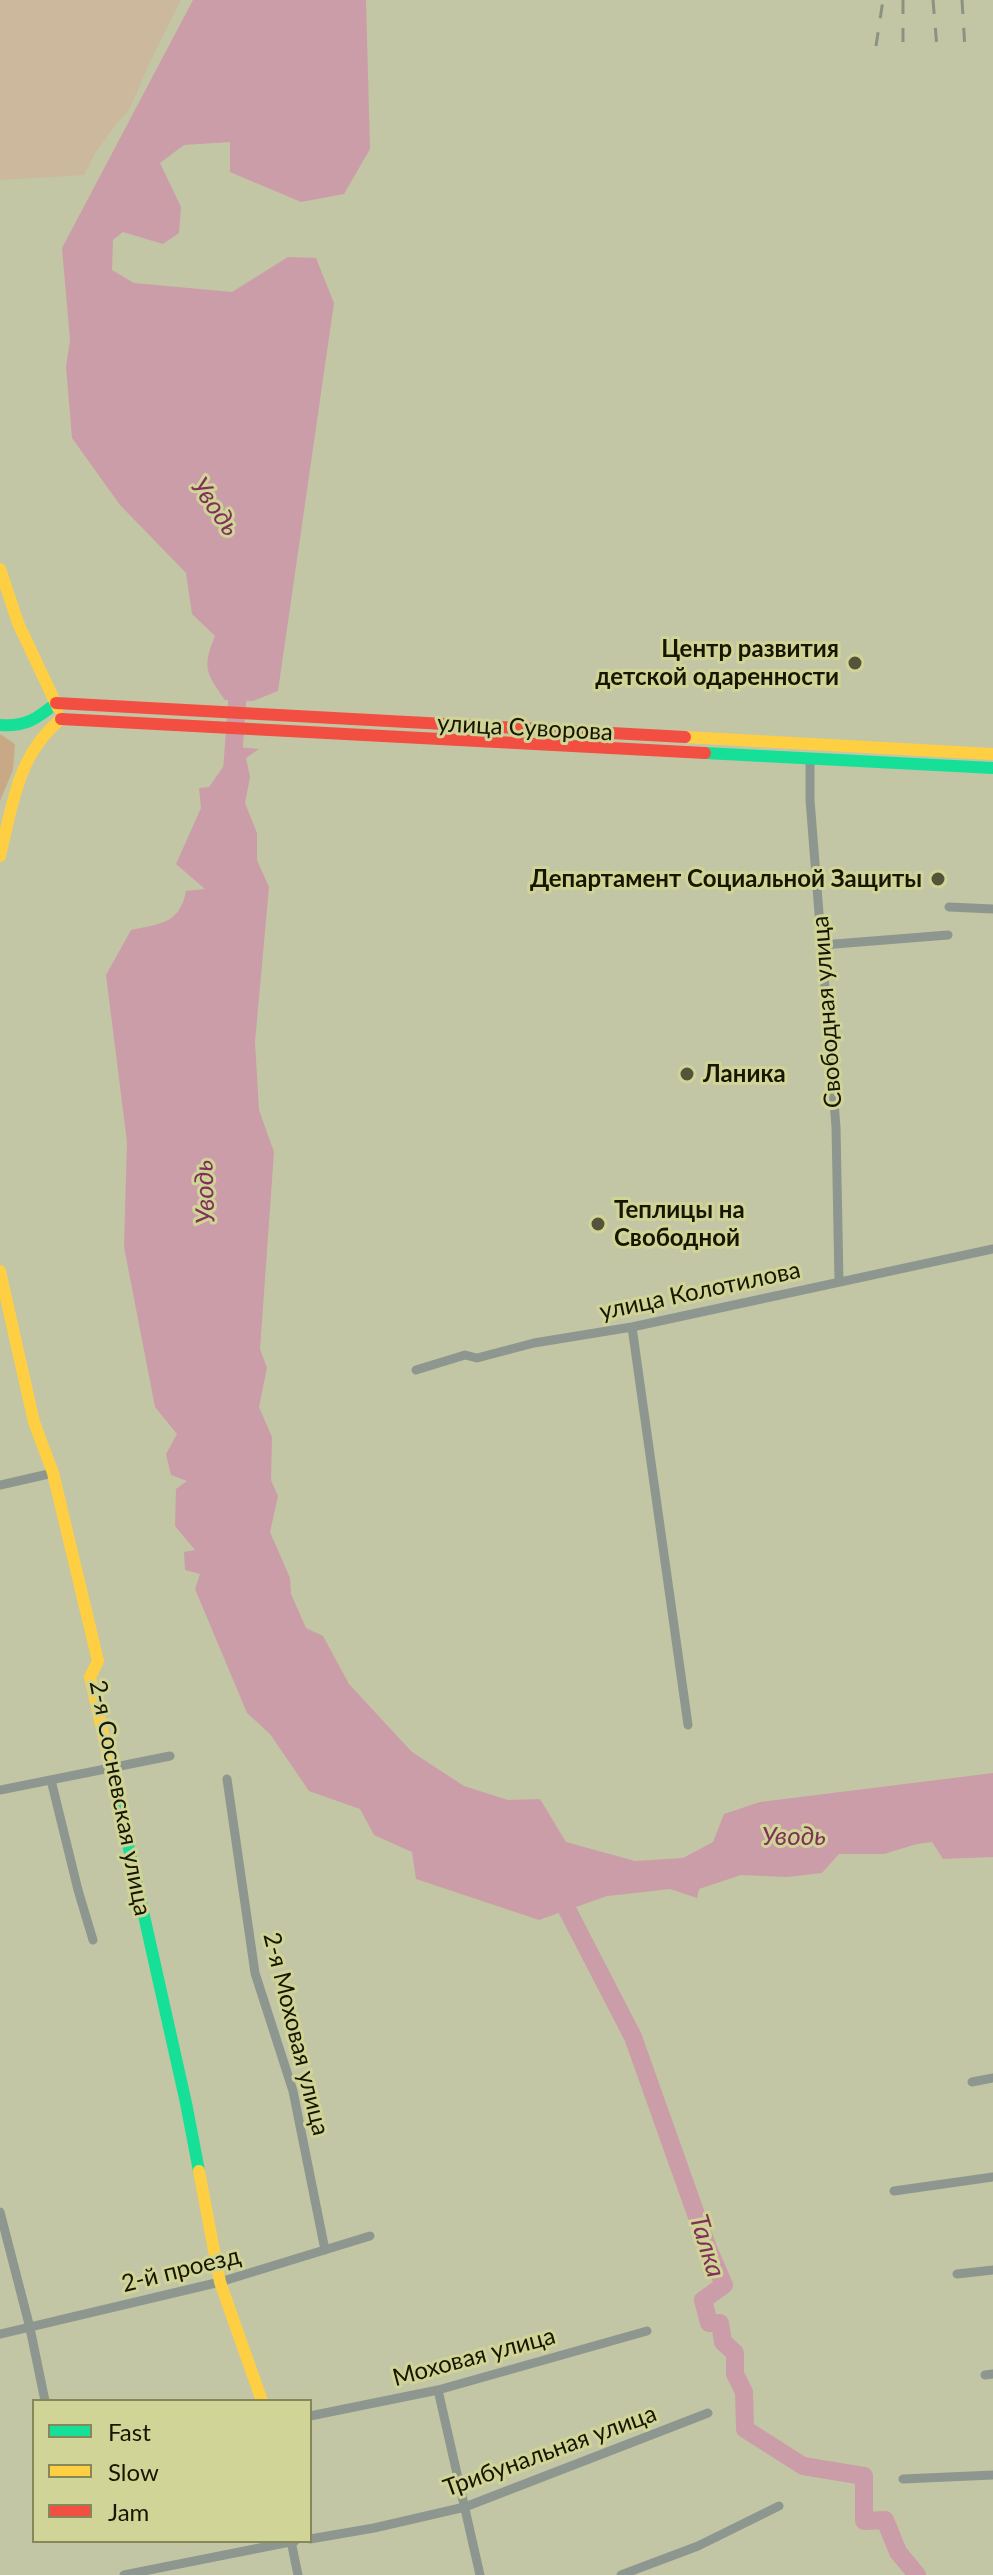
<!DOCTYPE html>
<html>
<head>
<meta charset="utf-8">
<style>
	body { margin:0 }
	#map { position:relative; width:993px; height:2575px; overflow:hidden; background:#c3c6a4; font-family:Lato,sans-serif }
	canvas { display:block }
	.legend { position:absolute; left:32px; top:2399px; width:280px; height:144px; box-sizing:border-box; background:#d0d496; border:2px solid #86885a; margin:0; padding:10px 14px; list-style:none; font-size:24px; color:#161601 }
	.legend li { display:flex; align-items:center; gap:16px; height:40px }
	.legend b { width:40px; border:2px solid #86885a }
</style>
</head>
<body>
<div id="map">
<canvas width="993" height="2575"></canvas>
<ul class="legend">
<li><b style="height:10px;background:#16e098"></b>Fast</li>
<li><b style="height:10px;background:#ffcf43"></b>Slow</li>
<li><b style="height:10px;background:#f24e42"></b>Jam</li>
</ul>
</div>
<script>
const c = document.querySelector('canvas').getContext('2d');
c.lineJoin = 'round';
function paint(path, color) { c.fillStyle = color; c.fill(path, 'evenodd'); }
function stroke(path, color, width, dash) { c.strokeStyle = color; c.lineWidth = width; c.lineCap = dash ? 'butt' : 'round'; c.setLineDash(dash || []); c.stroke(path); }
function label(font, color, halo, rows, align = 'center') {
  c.font = font + ' Lato,sans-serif'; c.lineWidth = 6; c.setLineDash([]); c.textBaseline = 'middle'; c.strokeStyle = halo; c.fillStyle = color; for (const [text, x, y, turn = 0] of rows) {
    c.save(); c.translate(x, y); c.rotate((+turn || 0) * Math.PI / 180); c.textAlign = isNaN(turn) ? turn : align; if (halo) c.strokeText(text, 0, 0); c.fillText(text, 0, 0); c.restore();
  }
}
paint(new Path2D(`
	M 0,0 L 181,0 L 151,60 L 128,112 L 116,124 L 96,152 L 84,175 L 0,180 Z`), '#ccb89c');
paint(new Path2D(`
	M 0,734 L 15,744 L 13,770 L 0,801 Z`), '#c9a885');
paint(new Path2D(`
	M 193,0 L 366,0 L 370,149 L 344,194 L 301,202 L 230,172 L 230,142 L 184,145 L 160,163 L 181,207 L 179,233 L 163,244 L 123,232 L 113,240 L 112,270 L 134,283 L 232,292 L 288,257 L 316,258 L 334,303 L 278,691 L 253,701 L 225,700 C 206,673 202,667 215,636 L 192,614 L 186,573 L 120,505 L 72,438 L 66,367 L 70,340 L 62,248 Z
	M 226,746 L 259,749 L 246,758 L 250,777 L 245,803 L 257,833 L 257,860 L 269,887 L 255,1042 L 259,1110 L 274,1152 L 260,1349 L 267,1368 L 259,1407 L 272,1437 L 271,1480 L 278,1496 L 270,1532 L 290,1578 L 291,1594 L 306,1628 L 323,1636 L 349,1684 L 412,1752 L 464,1786 L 508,1800 L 540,1799 L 566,1842 L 635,1861 L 683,1858 L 713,1842 L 724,1814 L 760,1802 L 993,1773 L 993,1857 L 943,1859 L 932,1842 L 917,1844 L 884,1854 L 839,1854 L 822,1873 L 787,1877 L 741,1875 L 699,1889 L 697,1898 L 670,1889 L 626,1894 L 607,1896 L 539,1920 L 416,1879 L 412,1852 L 374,1835 L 360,1809 L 309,1791 L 270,1734 L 247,1713 L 195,1589 L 200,1574 L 185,1570 L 184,1552 L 195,1550 L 175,1526 L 176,1489 L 187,1481 L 171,1475 L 166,1454 L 177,1434 L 155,1407 L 124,1247 L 127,1142 L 106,975 L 131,930 C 159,924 180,924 186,891 L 205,889 L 176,864 L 201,808 L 199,788 L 209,787 L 225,764 Z`), '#cb9da8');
stroke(new Path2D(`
	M 232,771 L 239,677
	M 557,1890 L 633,2037 L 708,2248 L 724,2285 L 703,2300 L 709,2323 L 720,2323 L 723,2342 L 735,2353 L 735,2374 L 744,2392 L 745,2429 L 803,2466 L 864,2476 L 864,2521 L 885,2520 L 898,2552 L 917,2575`), '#cb9da8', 18);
stroke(new Path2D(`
	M 810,759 L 810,800 L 836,1127 L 839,1281
	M 949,907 L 993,909
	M 822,945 L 948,935
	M 632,1327 L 688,1725
	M 416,1370 L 465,1355 L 477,1358 L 534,1343 L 632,1327 L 993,1249
	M 0,1485 L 53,1473
	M 227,1779 L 255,1973 L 293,2091 L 325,2250
	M 51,1780 L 78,1890 L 93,1940
	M 0,1790 L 170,1756
	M 972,2082 L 993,2078
	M 894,2191 L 993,2177
	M 0,2212 L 30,2328 L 45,2401
	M 957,2274 L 993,2270
	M 0,2334 L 220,2282 L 370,2236
	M 985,2375 L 993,2374
	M 438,2390 L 480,2575
	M 310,2416 L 438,2390 L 647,2331
	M 903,2479 L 993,2475
	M 310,2539 L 374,2528 L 465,2507 L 708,2413
	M 291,2541 L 298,2575
	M 124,2575 L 295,2541
	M 621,2575 L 698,2546 L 779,2506`), '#8d978f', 9);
stroke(new Path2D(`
	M 0,725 C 25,727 37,719 56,703
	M 705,753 L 993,768
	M 110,1764 L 186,2103 L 199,2171`), '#16e098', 12);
stroke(new Path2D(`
	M 0,569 L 18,623 L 58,708
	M 685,737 L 993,754
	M 0,856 C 13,803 17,756 61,719
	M 0,1271 L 34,1422 L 53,1473 L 98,1661 L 90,1677 L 110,1764
	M 199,2171 L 220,2282 L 262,2401`), '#ffcf43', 12);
stroke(new Path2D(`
	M 56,703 L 685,737
	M 61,719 L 705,753`), '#f24e42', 12);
stroke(new Path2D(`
	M 903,0 L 903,49
	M 933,0 L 937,48
	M 962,0 L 965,49
	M 876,46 L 883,0`), '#8c9282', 3, [14, 14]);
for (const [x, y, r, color] of [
	[855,663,8,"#53543a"],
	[938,879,8,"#53543a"],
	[687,1074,8,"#53543a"],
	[598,1224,8,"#53543a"]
]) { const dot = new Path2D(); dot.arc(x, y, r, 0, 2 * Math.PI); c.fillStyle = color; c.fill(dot); stroke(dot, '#d0d496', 3); }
label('bold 24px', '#161601', '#d0d496', [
	["Центр развития",839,649],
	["детской одаренности",839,677],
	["Департамент Социальной Защиты",922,879],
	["Ланика",703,1074,"left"],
	["Теплицы на",614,1210,"left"],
	["Свободной",614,1238,"left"]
], 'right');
label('24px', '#161601', '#d0d496', [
	["улица Суворова",525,728,3],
	["Свободная улица",827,1012,-94],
	["улица Колотилова",700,1291,-12],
	["2-я Сосневская улица",120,1798,79],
	["2-я Моховая улица",296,2034,76],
	["2-й проезд",181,2270,-14],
	["Моховая улица",474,2357,-15],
	["Трибунальная улица",550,2451,-20]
]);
label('italic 26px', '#81305a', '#d0d496', [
	["Уводь",215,507,55],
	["Уводь",205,1192,-92],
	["Уводь",794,1837],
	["Талка",707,2246,73]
]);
</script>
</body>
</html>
